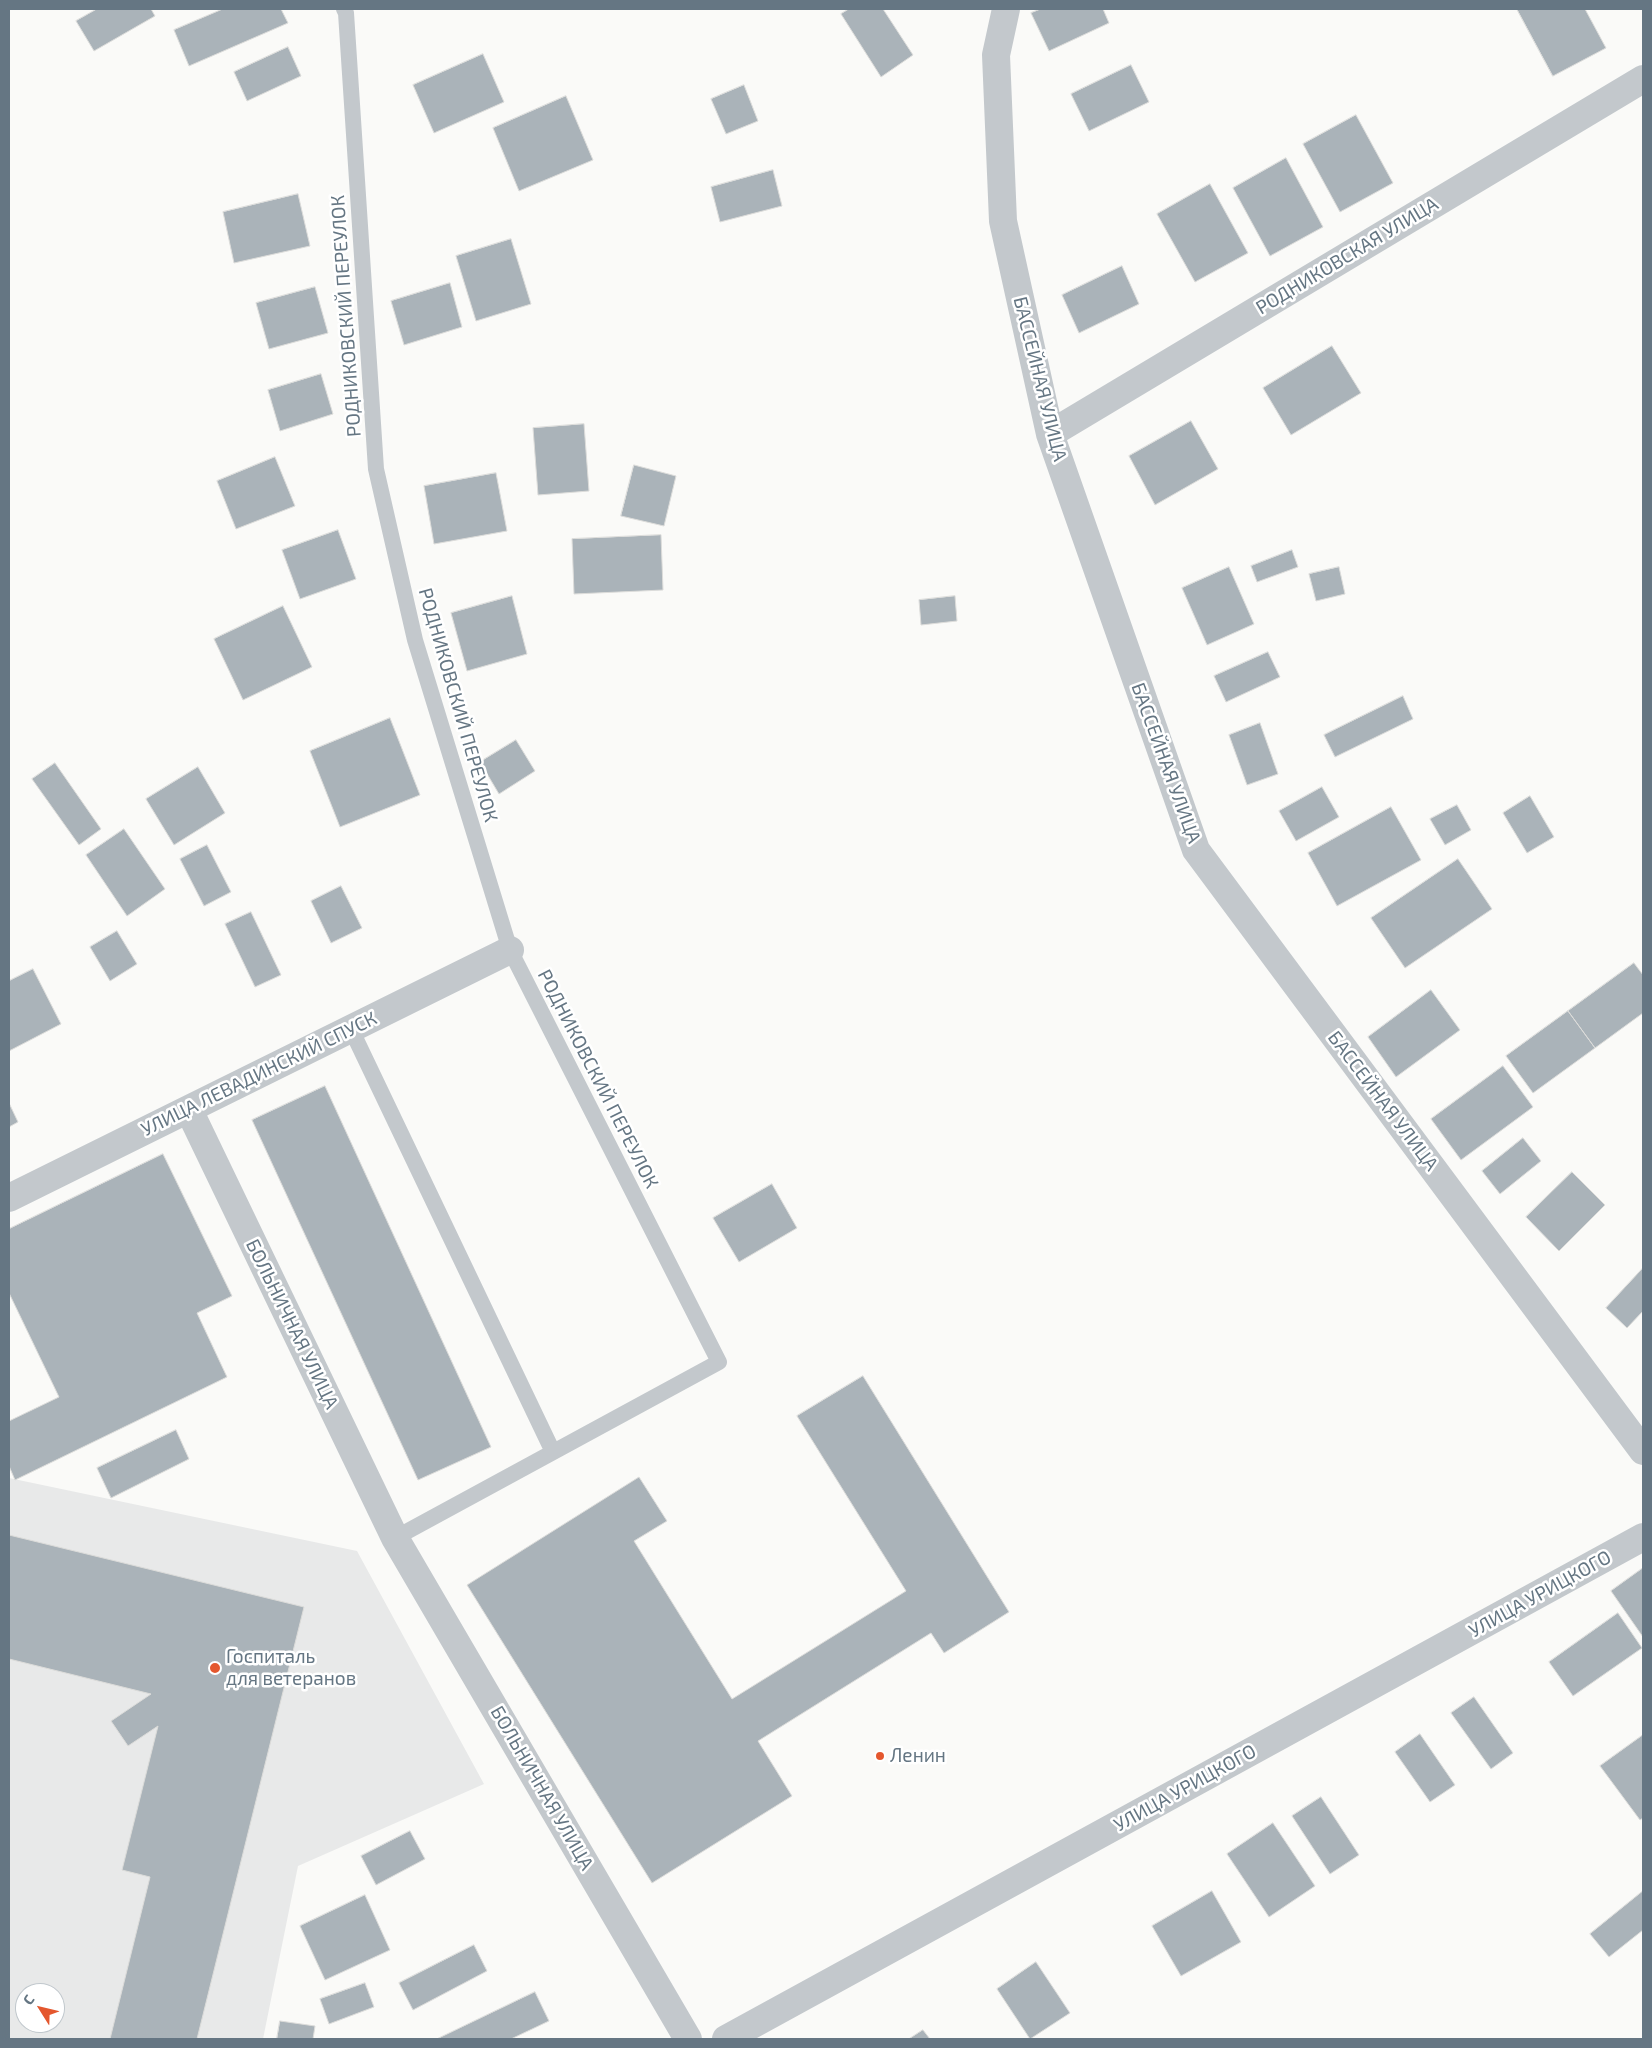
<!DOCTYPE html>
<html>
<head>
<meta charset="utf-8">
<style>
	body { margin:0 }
	#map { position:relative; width:1652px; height:2048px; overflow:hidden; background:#fafaf8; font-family:"Exo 2",sans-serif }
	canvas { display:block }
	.frame { position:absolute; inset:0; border:10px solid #657683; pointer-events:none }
	.north { position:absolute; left:15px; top:1983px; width:50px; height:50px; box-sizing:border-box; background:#fff; border:1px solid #c1c8cd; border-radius:50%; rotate:306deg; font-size:14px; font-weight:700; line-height:20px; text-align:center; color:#657683 }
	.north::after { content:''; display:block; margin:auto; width:18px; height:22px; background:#e4572e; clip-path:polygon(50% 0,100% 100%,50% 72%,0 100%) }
</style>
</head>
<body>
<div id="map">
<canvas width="1652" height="2048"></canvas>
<div class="frame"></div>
<div class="north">С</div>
</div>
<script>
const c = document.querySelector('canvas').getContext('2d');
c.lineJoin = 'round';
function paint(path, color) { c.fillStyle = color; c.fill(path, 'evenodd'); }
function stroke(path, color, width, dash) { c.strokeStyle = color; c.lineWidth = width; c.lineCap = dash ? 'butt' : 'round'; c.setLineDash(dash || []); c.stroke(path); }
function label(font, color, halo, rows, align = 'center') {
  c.font = font + ' "Exo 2",sans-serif'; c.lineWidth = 5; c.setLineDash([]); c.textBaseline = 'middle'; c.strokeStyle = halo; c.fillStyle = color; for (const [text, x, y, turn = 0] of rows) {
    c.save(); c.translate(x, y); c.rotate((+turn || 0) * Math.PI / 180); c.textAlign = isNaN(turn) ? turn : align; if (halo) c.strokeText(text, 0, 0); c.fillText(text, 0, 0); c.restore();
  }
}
paint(new Path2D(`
	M 9,1478 L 357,1551 L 484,1784 L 298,1866 L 263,2039 L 9,2039 ZM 25,1993 L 55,1993 L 55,2023 L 25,2023 Z`), '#e8e9e9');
const building = new Path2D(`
	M 97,9 L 151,9 L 155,16 L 94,51 L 76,21 Z
	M 223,9 L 281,9 L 288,23 L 189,66 L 174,30 Z
	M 849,9 L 883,9 L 913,55 L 881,77 L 841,14 Z
	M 1041,9 L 1103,9 L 1109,23 L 1049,51 L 1031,13 Z
	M 1517,9 L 1585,9 L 1606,48 L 1553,76 Z
	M 288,47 L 301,76 L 247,101 L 234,72 Z
	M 483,54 L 504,102 L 434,133 L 413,85 Z
	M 1131,65 L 1149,102 L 1089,131 L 1071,94 Z
	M 744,85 L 758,121 L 726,134 L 711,99 Z
	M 566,96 L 593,160 L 519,191 L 493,128 Z
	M 1356,115 L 1393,183 L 1340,212 L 1303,144 Z
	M 1286,158 L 1323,227 L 1270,256 L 1233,188 Z
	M 773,170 L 782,206 L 720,222 L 711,187 Z
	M 1210,184 L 1248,253 L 1195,282 L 1157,214 Z
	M 298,194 L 310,246 L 234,263 L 223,212 Z
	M 511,239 L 531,304 L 476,321 L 456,256 Z
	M 1122,266 L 1139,304 L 1079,333 L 1062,295 Z
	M 450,283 L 462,327 L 404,345 L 391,301 Z
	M 315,287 L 328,333 L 269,349 L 256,303 Z
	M 1332,346 L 1361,393 L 1291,435 L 1263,388 Z
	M 321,374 L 333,414 L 280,431 L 268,390 Z
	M 1191,421 L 1218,469 L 1155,505 L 1129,456 Z
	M 584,424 L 589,491 L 538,495 L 533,428 Z
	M 275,457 L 295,506 L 236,529 L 217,481 Z
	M 634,465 L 676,476 L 664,526 L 621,516 Z
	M 496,473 L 507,531 L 434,544 L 424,486 Z
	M 338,530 L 356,579 L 300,599 L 282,550 Z
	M 661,535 L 663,590 L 574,594 L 572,539 Z
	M 1292,550 L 1298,567 L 1257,582 L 1251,566 Z
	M 1229,567 L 1254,624 L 1207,645 L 1182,588 Z
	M 1339,567 L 1345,594 L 1316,601 L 1309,574 Z
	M 512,596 L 527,654 L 467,671 L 451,613 Z
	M 955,596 L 957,621 L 921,625 L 919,600 Z
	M 283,606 L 312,667 L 243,700 L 214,639 Z
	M 1268,652 L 1280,677 L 1226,702 L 1214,676 Z
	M 1403,696 L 1413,719 L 1335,757 L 1324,735 Z
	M 390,718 L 420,795 L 340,827 L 310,751 Z
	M 1260,723 L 1278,774 L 1247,785 L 1229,735 Z
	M 516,740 L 535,771 L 499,794 L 480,762 Z
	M 55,763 L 101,829 L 79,845 L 32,779 Z
	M 198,767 L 225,813 L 174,845 L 146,799 Z
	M 1322,787 L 1339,817 L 1296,841 L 1279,811 Z
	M 1530,796 L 1554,837 L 1527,853 L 1503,813 Z
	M 1457,805 L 1471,830 L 1445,845 L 1430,819 Z
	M 1391,807 L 1421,860 L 1337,906 L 1308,853 Z
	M 124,829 L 165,889 L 127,916 L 86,855 Z
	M 207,845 L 231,892 L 204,906 L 180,859 Z
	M 1458,859 L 1492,909 L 1405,968 L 1371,918 Z
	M 341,886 L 362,928 L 331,943 L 311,901 Z
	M 251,912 L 281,975 L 255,987 L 225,924 Z
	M 117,931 L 137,964 L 110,981 L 90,947 Z
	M 1634,963 L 1643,975 L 1643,1013 L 1595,1048 L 1568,1011 Z
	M 33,969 L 61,1024 L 9,1051 L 9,981 Z
	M 1431,990 L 1460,1030 L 1396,1077 L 1368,1037 Z
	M 1568,1011 L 1595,1048 L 1533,1093 L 1506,1056 Z
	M 1503,1066 L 1533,1107 L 1461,1160 L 1431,1119 Z
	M 325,1086 L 491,1447 L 418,1480 L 252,1120 Z
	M 9,1103 L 18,1122 L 9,1127 Z
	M 1523,1138 L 1541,1161 L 1500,1194 L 1482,1171 Z
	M 163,1154 L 232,1296 L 197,1313 L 227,1377 L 15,1480 L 9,1466 L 9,1421 L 59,1397 L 9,1293 L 9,1229 Z
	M 1572,1172 L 1605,1205 L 1559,1251 L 1526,1217 Z
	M 772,1184 L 797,1228 L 739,1262 L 713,1218 Z
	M 1643,1268 L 1643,1311 L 1627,1328 L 1606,1308 Z
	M 863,1376 L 1009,1612 L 944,1653 L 931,1633 L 758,1741 L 792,1796 L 652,1883 L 467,1585 L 639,1477 L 667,1521 L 634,1541 L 732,1699 L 906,1591 L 797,1416 Z
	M 176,1430 L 189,1459 L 111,1498 L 97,1468 Z
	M 9,1535 L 304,1607 L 197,2039 L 110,2039 L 150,1877 L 122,1870 L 158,1726 L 128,1746 L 111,1721 L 151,1694 L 9,1659 Z
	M 1643,1568 L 1643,1637 L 1611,1591 Z
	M 1618,1613 L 1642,1648 L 1573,1696 L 1549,1662 Z
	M 1474,1697 L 1513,1753 L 1491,1769 L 1451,1713 Z
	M 1420,1734 L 1455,1785 L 1430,1802 L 1395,1752 Z
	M 1643,1735 L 1643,1818 L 1640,1820 L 1600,1766 Z
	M 1321,1797 L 1359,1855 L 1330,1874 L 1292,1816 Z
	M 1273,1823 L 1315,1886 L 1269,1917 L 1227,1854 Z
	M 410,1831 L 425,1859 L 376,1885 L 361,1856 Z
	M 1212,1891 L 1241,1942 L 1181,1976 L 1152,1926 Z
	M 1643,1891 L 1643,1930 L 1609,1957 L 1590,1934 Z
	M 365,1895 L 390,1950 L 325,1980 L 300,1926 Z
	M 474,1945 L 487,1971 L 413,2010 L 399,1983 Z
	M 1036,1962 L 1070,2013 L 1030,2039 L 997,1989 Z
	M 365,1983 L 374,2007 L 329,2024 L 320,1999 Z
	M 535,1992 L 549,2021 L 511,2039 L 437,2039 Z
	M 280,2021 L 315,2026 L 313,2039 L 277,2039 Z
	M 923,2030 L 930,2039 L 909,2039 Z`);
paint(building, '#aab3b9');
stroke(building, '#dcdcda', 1);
stroke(new Path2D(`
	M 344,9 L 346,13 L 376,469 L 415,640 L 510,950 L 719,1362 L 395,1538
	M 351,1029 L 553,1452`), '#c3c8cc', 16);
stroke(new Path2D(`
	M 1006,9 L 996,55 L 1003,221 L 1050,434 L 1196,850 L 1643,1451
	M 1050,434 L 1643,79
	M 189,1110 L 395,1538 L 688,2039
	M 9,1198 L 510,950
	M 726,2039 L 1643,1537`), '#c3c8cc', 28);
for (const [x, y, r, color] of [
	[215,1668,6,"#e4572e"],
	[880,1756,5,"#e4572e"]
]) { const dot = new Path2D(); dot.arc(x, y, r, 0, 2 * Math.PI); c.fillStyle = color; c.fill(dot); stroke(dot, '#fff', 2); }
label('19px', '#657683', '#fff', [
	["РОДНИКОВСКАЯ УЛИЦА",1347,256,-31],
	["РОДНИКОВСКИЙ ПЕРЕУЛОК",346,316,-94],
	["БАССЕЙНАЯ УЛИЦА",1040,379,76],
	["РОДНИКОВСКИЙ ПЕРЕУЛОК",458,705,74],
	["БАССЕЙНАЯ УЛИЦА",1166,763,70],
	["УЛИЦА ЛЕВАДИНСКИЙ СПУСК",259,1074,-26],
	["РОДНИКОВСКИЙ ПЕРЕУЛОК",598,1079,63],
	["БАССЕЙНАЯ УЛИЦА",1383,1101,53],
	["БОЛЬНИЧНАЯ УЛИЦА",292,1324,64],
	["УЛИЦА УРИЦКОГО",1540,1594,-29],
	["БОЛЬНИЧНАЯ УЛИЦА",542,1788,60],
	["УЛИЦА УРИЦКОГО",1185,1788,-29]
]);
label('19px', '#657683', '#fff', [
	["Госпиталь",226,1657],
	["для ветеранов",226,1679],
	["Ленин",890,1756]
], 'left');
</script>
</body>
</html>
